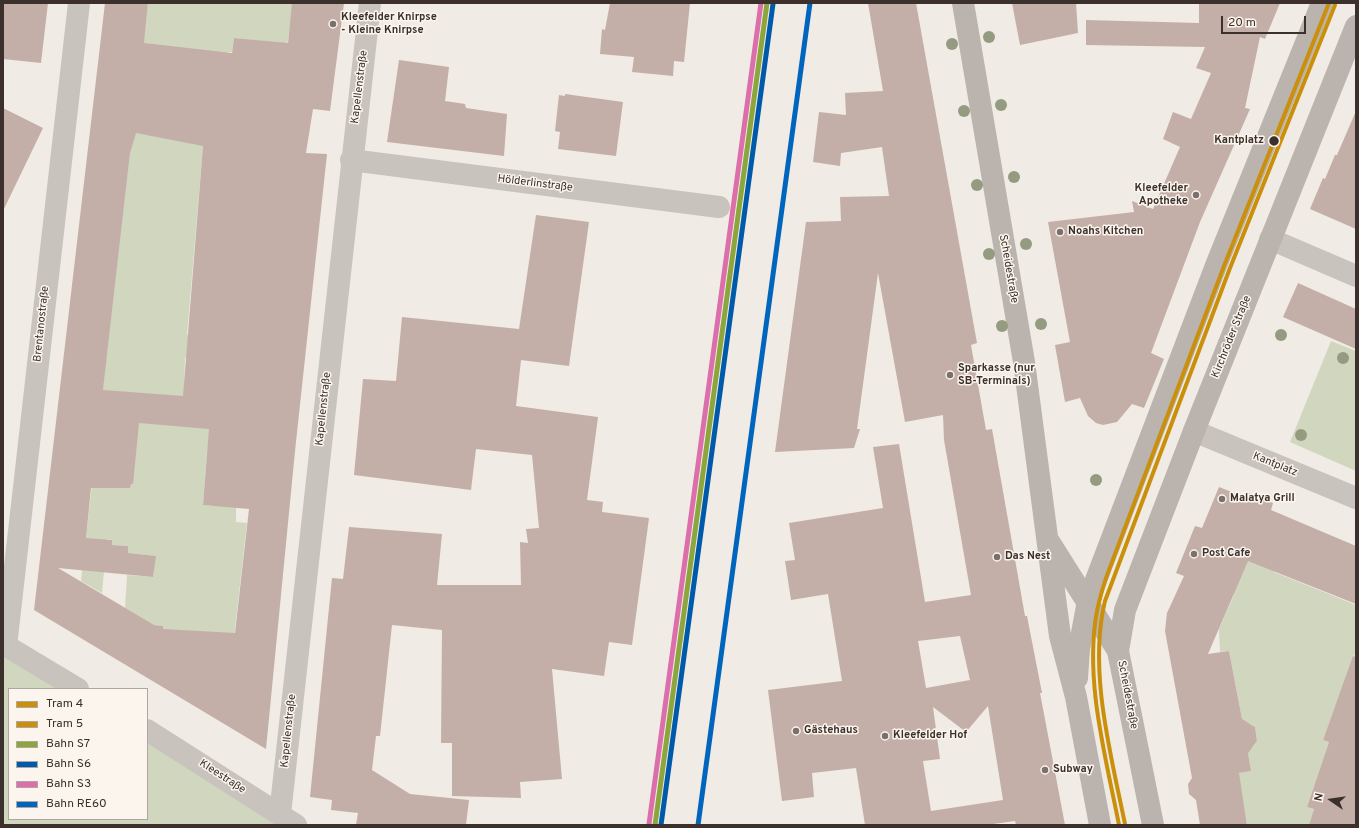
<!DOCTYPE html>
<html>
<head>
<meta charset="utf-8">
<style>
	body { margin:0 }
	#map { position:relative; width:1359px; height:828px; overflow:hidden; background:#f0ebe5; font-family:Overpass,sans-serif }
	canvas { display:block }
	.frame { position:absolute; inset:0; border:4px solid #3b302b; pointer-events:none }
	.legend { position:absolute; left:8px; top:688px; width:140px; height:132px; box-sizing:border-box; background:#fbf5ee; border:1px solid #aea6a0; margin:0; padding:5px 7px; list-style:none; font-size:12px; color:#3b302b }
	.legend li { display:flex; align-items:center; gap:8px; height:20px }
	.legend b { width:20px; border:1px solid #aea6a0 }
	.north { position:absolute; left:1311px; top:780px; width:40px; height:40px; -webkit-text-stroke:3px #fbf5ee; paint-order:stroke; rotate:283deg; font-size:11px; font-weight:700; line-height:16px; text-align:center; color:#3b302b }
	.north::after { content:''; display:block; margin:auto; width:14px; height:18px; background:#3b302b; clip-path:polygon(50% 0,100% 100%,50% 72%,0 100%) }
	.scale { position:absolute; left:1221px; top:16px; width:85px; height:18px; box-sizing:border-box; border:2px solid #3b302b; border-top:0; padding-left:5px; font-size:12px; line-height:14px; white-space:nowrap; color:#3b302b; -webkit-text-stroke:3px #fbf5ee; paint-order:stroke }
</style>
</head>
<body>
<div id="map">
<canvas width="1359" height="828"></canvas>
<div class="frame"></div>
<ul class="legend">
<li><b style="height:5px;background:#ca900b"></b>Tram 4</li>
<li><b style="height:5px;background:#ca900b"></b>Tram 5</li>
<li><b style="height:5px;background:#8aa63d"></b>Bahn S7</li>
<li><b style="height:5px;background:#005aab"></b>Bahn S6</li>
<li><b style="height:5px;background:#db6eab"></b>Bahn S3</li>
<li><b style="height:5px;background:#0065bd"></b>Bahn RE60</li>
</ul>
<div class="north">N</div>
<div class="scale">20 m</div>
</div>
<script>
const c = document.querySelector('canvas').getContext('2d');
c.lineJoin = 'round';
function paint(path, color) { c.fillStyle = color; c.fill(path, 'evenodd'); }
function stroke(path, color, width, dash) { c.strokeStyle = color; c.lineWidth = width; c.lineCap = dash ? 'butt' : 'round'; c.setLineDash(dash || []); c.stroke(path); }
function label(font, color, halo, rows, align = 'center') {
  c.font = font + ' Overpass,sans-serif'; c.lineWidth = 3; c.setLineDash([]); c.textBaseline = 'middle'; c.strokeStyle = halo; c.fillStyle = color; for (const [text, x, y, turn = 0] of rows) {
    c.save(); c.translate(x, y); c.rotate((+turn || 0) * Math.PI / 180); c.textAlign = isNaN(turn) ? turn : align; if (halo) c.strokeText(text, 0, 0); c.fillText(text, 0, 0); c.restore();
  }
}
paint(new Path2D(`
	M 148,3 L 293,3 L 287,47 L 280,43 L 234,38 L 232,52 L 227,52 L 203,146 L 187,335 L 212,337 L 248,312 L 207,453 L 203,505 L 217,506 L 236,503 L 236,522 L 247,523 L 234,637 L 213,632 L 163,633 L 163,626 L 153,625 L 125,608 L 127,575 L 153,577 L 155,556 L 128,553 L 128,546 L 112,545 L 112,540 L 107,539 L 102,593 L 81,581 L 140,63 L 143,49 ZM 185,358 L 211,360 L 195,385 L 184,384 Z
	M 1331,341 L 1356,351 L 1356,471 L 1290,442 Z
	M 1244,546 L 1281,554 L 1274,572 L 1356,605 L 1356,656 L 1354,655 L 1323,740 L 1329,742 L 1307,807 L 1314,809 L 1309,825 L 1243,825 L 1247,824 L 1238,773 L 1251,771 L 1247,748 L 1253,747 L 1257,741 L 1255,727 L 1249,723 L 1243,724 L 1229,651 L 1220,652 L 1219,629 L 1233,597 Z
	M 3,644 L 78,689 L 9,689 L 9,819 L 147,819 L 147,730 L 296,825 L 3,825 Z`), '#d1d6bf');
paint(new Path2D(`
	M 3,3 L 48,3 L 41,63 L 3,59 Z
	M 105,3 L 148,3 L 144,43 L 232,53 L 234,38 L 288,43 L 292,3 L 344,3 L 330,111 L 313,109 L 306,153 L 327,154 L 295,451 L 266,749 L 34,610 ZM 136,133 L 203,146 L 183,396 L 103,390 L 130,153 ZM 139,423 L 209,429 L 203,505 L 249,509 L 235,633 L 163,629 L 163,626 L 154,625 L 58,568 L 153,577 L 156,556 L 128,553 L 128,546 L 112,545 L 112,540 L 86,538 L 91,488 L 130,488 L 131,484 L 133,484 Z
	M 610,3 L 690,3 L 684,62 L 674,61 L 673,76 L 632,72 L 634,57 L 600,54 L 602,29 L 605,30 Z
	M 868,3 L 916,3 L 977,343 L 971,345 L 986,430 L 992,429 L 1025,616 L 1027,616 L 1042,693 L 1040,693 L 1065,825 L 1016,825 L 1015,821 L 986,825 L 865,825 L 856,768 L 812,773 L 814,797 L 782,801 L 768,690 L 842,681 L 828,594 L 791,600 L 785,561 L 795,560 L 789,523 L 883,508 L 873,447 L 899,444 L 925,602 L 971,595 L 944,440 L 943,415 L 905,422 L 878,273 L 857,429 L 860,429 L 854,448 L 775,452 L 806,222 L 841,221 L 840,197 L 889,196 L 882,147 L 841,153 L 840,166 L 813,162 L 819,112 L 846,115 L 845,93 L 883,91 ZM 960,636 L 970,680 L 926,688 L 918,641 ZM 988,706 L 1003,800 L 931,811 L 923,761 L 940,759 L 933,707 L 966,732 Z
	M 1012,3 L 1076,3 L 1078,33 L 1020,45 Z
	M 1199,3 L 1280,3 L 1265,39 L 1260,37 L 1245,108 L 1250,109 L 1200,222 L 1151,353 L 1164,359 L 1144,408 L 1132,404 L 1117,422 L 1103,425 L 1096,423 L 1088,416 L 1080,398 L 1065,402 L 1055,345 L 1070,342 L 1048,222 L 1134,212 L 1132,201 L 1153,209 L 1180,147 L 1163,139 L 1173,112 L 1191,119 L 1211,73 L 1196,68 L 1205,47 L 1086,45 L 1086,20 L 1199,23 Z
	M 399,60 L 449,67 L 445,101 L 465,104 L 466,108 L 507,114 L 504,156 L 387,142 Z
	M 565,94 L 623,102 L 616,156 L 558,149 L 560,132 L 555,131 L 559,95 L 565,96 Z
	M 3,108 L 43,128 L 3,211 Z
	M 1356,111 L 1356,229 L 1310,209 L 1323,178 L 1325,179 L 1335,155 L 1337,155 Z
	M 536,215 L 589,222 L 569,366 L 521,360 L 516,406 L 598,417 L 587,500 L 603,502 L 602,512 L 649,518 L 632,645 L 609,642 L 604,676 L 552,669 L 562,779 L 520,782 L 521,798 L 452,796 L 452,743 L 441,743 L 442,630 L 392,625 L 380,736 L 376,736 L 372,770 L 410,794 L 469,800 L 466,825 L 356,825 L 358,813 L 331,810 L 332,800 L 310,797 L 332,578 L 343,579 L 349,527 L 442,534 L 437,585 L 521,585 L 520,542 L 528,543 L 526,529 L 539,528 L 532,455 L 476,449 L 471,490 L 354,475 L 363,379 L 396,381 L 402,317 L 519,329 Z
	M 1298,283 L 1356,309 L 1356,349 L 1283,317 Z
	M 1219,487 L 1244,497 L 1246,492 L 1273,503 L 1271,510 L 1356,546 L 1356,604 L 1248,561 L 1208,654 L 1229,651 L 1242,719 L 1255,727 L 1257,741 L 1248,753 L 1251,771 L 1239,773 L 1247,825 L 1200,825 L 1196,800 L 1189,794 L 1188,784 L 1192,778 L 1165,631 L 1167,613 L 1184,576 L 1176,573 L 1195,526 L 1202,528 Z
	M 1353,656 L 1356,657 L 1356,825 L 1309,825 L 1314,809 L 1307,807 L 1329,742 L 1323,740 Z`), '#c3afa7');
stroke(new Path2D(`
	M 351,160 L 719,207
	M 1270,239 L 1356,276
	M 1194,431 L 1356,498
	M 3,644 L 78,689
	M 6,646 L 79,3
	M 147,730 L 296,825
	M 280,814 L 370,3`), '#c9c3be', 22);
stroke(new Path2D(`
	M 963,3 L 1024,362 L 1060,636 L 1076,697 L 1100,825
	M 1050,543 L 1118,651 L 1153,825
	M 1118,651 L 1125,610 L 1194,431 L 1356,26
	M 1077,678 L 1079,649 L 1088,601 L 1217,263 L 1322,3`), '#bab3ae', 22);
stroke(new Path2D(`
	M 655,825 L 767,3`), '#8aa63d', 5);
stroke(new Path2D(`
	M 661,825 L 773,4`), '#005aab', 5);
stroke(new Path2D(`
	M 649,824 L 761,3`), '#db6eab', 5);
stroke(new Path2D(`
	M 698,825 L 810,3`), '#0065bd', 5);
stroke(new Path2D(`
	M 1119,825 C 1106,758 1084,679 1097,611 C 1100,597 1104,583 1109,570 L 1224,266 L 1329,3`), '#ca900b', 4);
stroke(new Path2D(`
	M 1125,824 C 1111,755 1088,670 1105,601 L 1230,268 L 1335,5`), '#ca900b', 4);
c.fillStyle = '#959b80';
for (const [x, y] of [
	[989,37],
	[952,44],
	[1001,105],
	[964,111],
	[1014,177],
	[977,185],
	[1026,244],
	[989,254],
	[1041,324],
	[1002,326],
	[1281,335],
	[1343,358],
	[1301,435],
	[1096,480]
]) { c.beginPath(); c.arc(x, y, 6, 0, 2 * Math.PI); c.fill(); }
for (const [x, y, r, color] of [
	[333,24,4,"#7a716c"],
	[1274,141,5.5,"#3b302b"],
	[1196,195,4,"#7a716c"],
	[1060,232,4,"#7a716c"],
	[950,375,4,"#7a716c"],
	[1222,499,4,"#7a716c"],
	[1194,554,4,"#7a716c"],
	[997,557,4,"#7a716c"],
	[796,731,4,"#7a716c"],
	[885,736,4,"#7a716c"],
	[1045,770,4,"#7a716c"]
]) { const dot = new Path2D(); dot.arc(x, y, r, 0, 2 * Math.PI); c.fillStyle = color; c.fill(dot); stroke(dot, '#fbf5ee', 1.5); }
label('bold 11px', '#3b302b', '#fbf5ee', [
	["Kleefelder Knirpse",341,18],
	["- Kleine Knirpse",341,31],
	["Kleefelder",1188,189,"right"],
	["Apotheke",1188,202,"right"],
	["Noahs Kitchen",1068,232],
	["Sparkasse (nur",958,369],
	["SB-Terminals)",958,382],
	["Malatya Grill",1230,499],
	["Post Cafe",1202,554],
	["Das Nest",1005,557],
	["Gästehaus",804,731],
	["Kleefelder Hof",893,736],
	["Subway",1053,770]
], 'left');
label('11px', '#3b302b', '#fbf5ee', [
	["Kapellenstraße",360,87,-83],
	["Hölderlinstraße",535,184,7],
	["Scheidestraße",1008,269,80],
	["Brentanostraße",42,324,-84],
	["Kirchröder Straße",1232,337,-68],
	["Kapellenstraße",324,409,-84],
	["Kantplatz",1275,465,22],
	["Scheidestraße",1127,695,79],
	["Kapellenstraße",289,731,-84],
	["Kleestraße",222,777,33]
]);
label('bold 11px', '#3b302b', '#fbf5ee', [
	["Kantplatz",1264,141]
], 'right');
</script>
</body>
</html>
